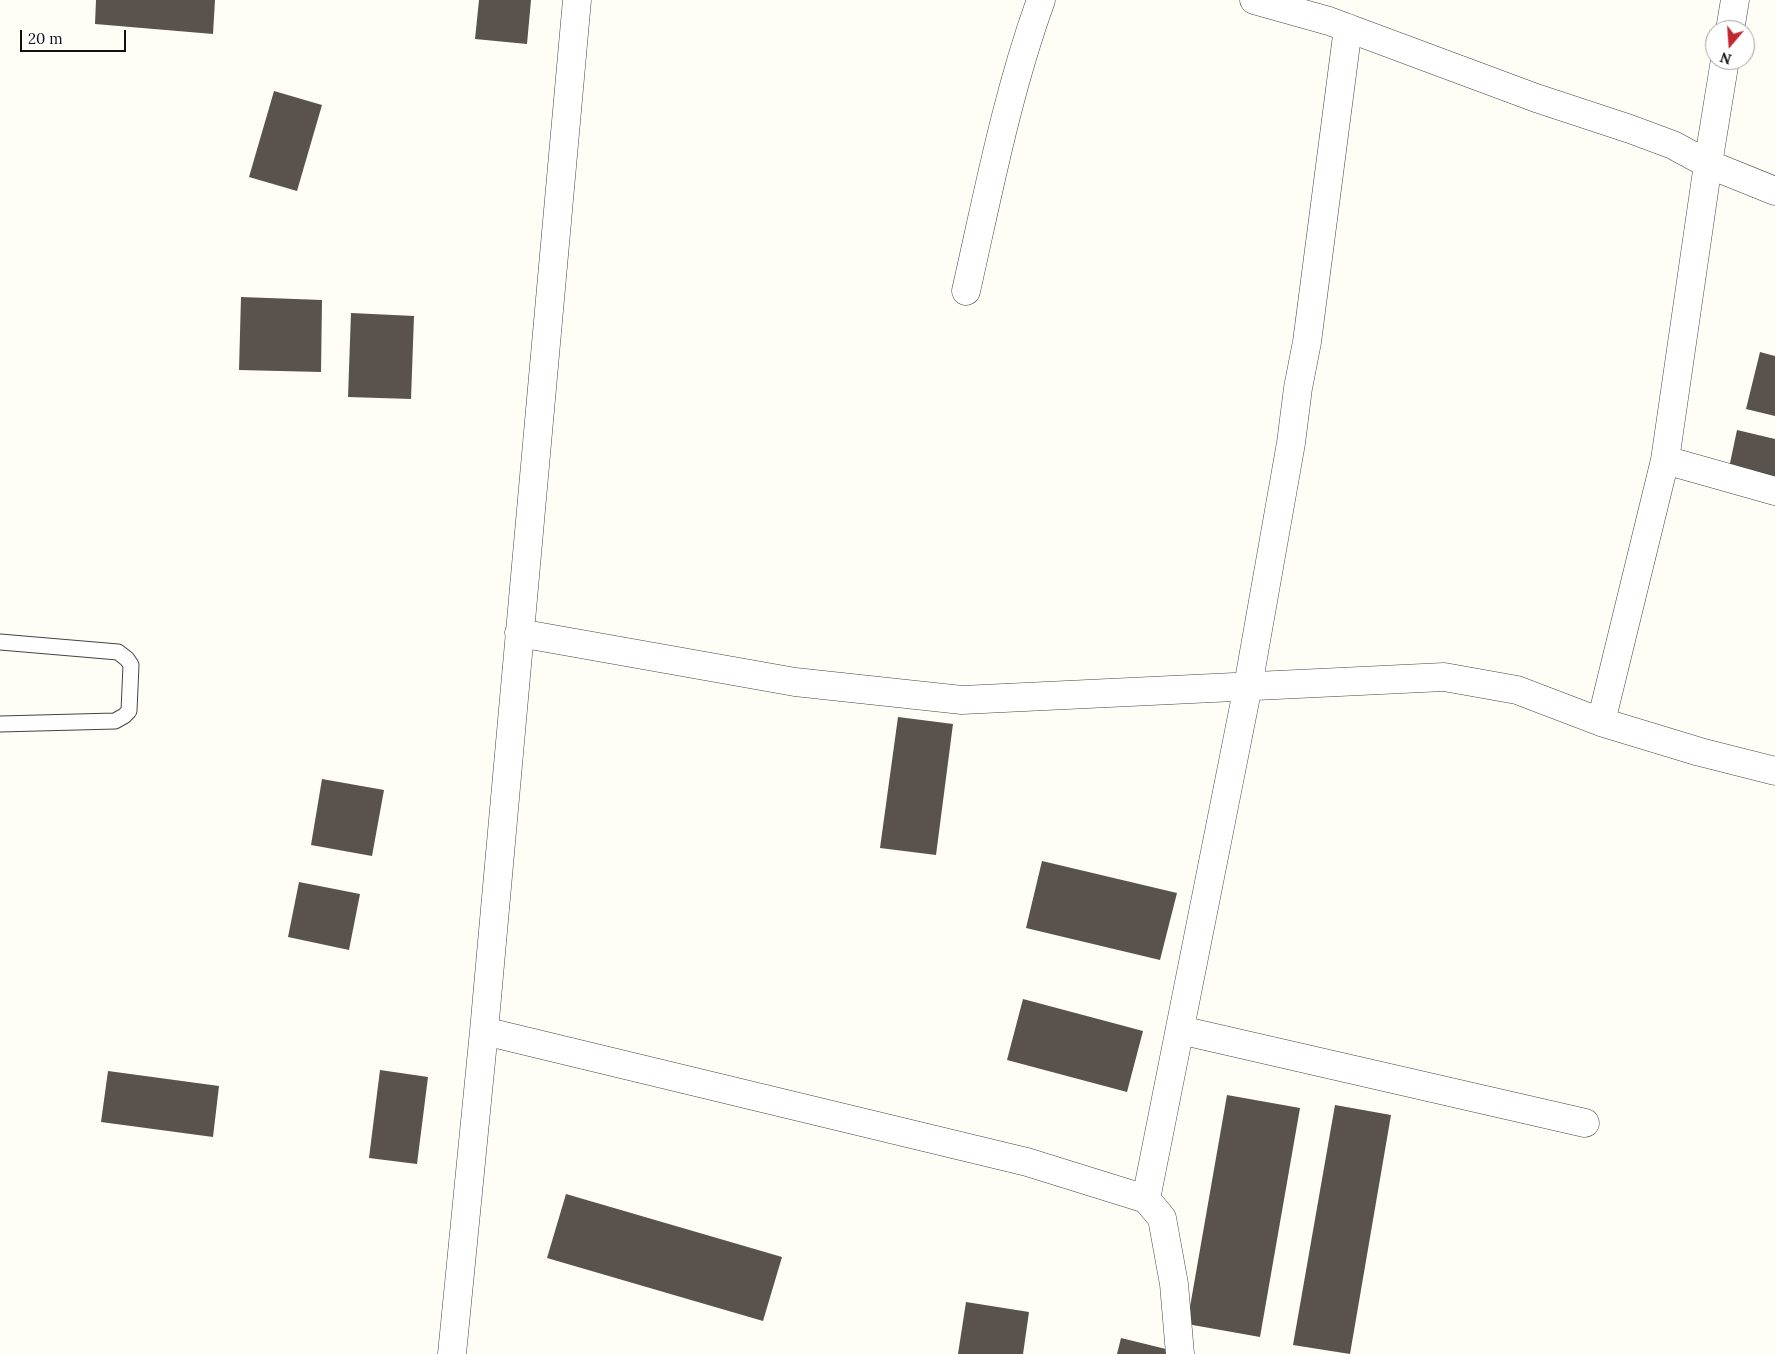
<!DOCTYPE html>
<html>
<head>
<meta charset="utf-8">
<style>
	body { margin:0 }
	#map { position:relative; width:1775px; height:1354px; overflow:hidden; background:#fffdf5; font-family:Lora,serif }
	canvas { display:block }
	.north { position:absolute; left:1705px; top:20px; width:50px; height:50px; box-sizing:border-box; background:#fff; border:1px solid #a0a0a0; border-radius:50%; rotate:198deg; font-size:14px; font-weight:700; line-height:20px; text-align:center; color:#111 }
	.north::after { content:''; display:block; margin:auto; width:18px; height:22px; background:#c4262e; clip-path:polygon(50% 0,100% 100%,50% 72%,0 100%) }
	.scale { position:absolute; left:20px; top:30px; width:106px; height:22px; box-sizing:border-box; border:2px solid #111; border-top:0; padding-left:6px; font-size:15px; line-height:18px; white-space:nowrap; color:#111; -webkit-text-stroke:4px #fff; paint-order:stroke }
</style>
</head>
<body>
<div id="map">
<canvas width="1775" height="1354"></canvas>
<div class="north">N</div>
<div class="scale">20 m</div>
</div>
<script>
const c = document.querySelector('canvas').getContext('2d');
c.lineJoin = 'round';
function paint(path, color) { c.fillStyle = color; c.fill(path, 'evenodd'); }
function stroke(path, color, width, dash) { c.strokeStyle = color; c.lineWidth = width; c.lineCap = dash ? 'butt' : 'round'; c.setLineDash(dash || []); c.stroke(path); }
paint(new Path2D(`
	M 96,0 L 215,0 L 213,34 L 95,24 Z
	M 479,0 L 531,0 L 527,44 L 475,39 Z
	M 274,91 L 322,105 L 297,191 L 249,177 Z
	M 241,297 L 322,300 L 321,372 L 239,370 Z
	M 351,313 L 414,316 L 411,399 L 348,397 Z
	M 1760,352 L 1775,356 L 1775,416 L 1746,409 Z
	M 1737,430 L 1775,439 L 1775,478 L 1729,468 Z
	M 898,717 L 953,724 L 936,855 L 880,848 Z
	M 322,779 L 384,790 L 372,856 L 311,845 Z
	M 1042,861 L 1177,893 L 1160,960 L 1026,928 Z
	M 299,882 L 360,894 L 349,950 L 288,937 Z
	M 1023,999 L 1143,1031 L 1127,1092 L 1007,1060 Z
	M 380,1070 L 428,1077 L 417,1164 L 369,1158 Z
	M 108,1071 L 219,1086 L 213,1137 L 101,1122 Z
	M 1227,1095 L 1300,1108 L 1260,1337 L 1187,1324 Z
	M 1335,1105 L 1391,1115 L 1350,1354 L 1293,1345 Z
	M 566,1194 L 782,1257 L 763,1321 L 547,1258 Z
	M 966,1302 L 1029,1312 L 1023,1354 L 958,1354 Z
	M 1121,1338 L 1170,1350 L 1169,1354 L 1117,1354 Z`), '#5a524d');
const service = new Path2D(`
	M 0,642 L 118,652 L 127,659 L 131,665 L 129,711 L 124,716 L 115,721 L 0,724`);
const minor = new Path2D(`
	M 1254,0 L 1329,21 L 1536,98 L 1630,129 L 1673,145 L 1708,164 L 1775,191
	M 1730,30 L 1735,0
	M 966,291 C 988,194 1007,94 1041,0
	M 1665,460 L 1775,491
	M 519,633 L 795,682 L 962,700 L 1444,677 L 1517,690 L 1601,722 L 1700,752 L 1775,771
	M 1601,722 L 1665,460 L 1708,164 L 1725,60
	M 1180,1030 L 1585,1123
	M 484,1031 L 1027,1162 L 1146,1199 L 1162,1218 L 1174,1284 L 1180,1354
	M 1146,1199 L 1248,686 L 1291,443 L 1298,388 L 1307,342 L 1348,28
	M 452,1354 L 484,1031 L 577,0`);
stroke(service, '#444', 17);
stroke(minor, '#444', 29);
stroke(service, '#fff', 15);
stroke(minor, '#fff', 28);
</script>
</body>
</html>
